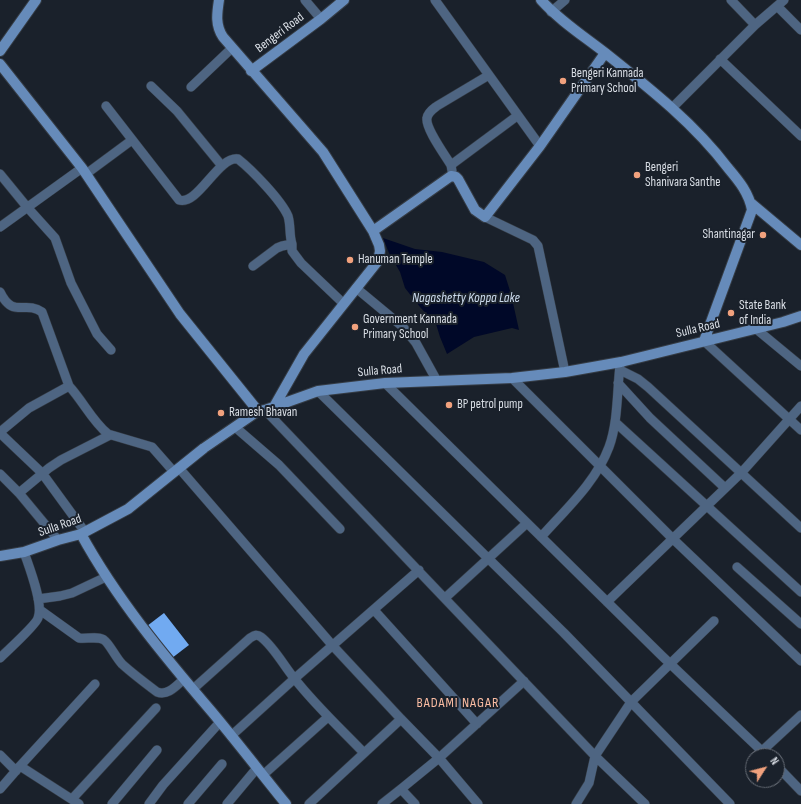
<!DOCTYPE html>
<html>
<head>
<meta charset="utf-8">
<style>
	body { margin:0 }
	#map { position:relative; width:801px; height:804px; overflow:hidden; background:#1a212b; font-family:"Sofia Sans Condensed",sans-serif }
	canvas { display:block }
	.north { position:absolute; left:745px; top:748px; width:40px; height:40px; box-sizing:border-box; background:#1a212b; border:1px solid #676d76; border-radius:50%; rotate:54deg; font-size:11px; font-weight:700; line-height:16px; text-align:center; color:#dadfe6 }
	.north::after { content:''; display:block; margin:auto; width:14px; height:18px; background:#f1a17d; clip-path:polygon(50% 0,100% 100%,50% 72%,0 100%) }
</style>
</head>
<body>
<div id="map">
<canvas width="801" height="804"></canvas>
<div class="north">N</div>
</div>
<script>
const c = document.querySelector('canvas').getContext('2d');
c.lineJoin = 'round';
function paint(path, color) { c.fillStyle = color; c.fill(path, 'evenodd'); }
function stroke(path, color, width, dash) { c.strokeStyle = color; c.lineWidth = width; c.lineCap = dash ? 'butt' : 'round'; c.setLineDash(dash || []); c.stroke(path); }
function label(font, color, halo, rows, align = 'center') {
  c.font = font + ' "Sofia Sans Condensed",sans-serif'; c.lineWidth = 4; c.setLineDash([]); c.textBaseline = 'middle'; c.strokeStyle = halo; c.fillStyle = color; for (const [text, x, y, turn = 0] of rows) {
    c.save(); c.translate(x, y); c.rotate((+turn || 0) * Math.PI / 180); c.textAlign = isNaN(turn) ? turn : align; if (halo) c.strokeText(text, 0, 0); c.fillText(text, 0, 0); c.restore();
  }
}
paint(new Path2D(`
	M 383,238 L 415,249 L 442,252 L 484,262 L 505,275 L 511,294 L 519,330 L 512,328 L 474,337 L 447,354 L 440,337 L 436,324 L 420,307 L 405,288 L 400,272 L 389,253 Z`), '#000828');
paint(new Path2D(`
	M 164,613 L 189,645 L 172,658 L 147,626 Z`), '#71aaf1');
const street = new Path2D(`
	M 305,0 L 321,19
	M 435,0 L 540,146
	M 731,0 L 755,25
	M 777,6 L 801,30
	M 551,12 L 565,0
	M 720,59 L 801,136
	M 151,86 L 177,111 L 222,166
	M 191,87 L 232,48
	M 106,106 L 179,200 C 198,206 218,156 238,159 C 252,170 281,200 288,216 C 291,226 289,235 292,244
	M 672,108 L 755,25 L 784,0
	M 451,165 C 445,155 425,128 427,118 C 428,112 433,109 437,106 L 489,75
	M 452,171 L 451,165 L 517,116
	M 0,174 L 27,207 L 55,238 L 71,283 L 97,334 L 111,350
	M 86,174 L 132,140
	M 485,217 L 533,240 L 538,246 L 565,372
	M 0,227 L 82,168
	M 253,266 L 277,248 L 282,246 L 292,244 L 292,251 L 301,263 L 344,304
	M 356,288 L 403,327 L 416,343 L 437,381
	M 0,292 C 13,319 25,300 42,312 L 69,386 L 29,408 L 0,432
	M 755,328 L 801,366
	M 704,341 L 801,430
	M 620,370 L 638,379 L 648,387 L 801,528
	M 512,378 L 672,538 L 801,661
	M 385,383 L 662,656 L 767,756
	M 618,383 L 650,418 L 725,488
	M 69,386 C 83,401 92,421 108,434 L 152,447 L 174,472
	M 318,391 L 564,633 L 730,804
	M 265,410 L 595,756 L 645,804
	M 615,422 L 801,592
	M 235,427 L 279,465 L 340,529
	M 0,433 L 42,473 L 85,532
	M 179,468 L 333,646 L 401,719 L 439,758 L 478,804
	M 0,474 L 19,493 L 58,540
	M 19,493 L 49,468 L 61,460 L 110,435
	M 541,537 C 566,509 596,482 609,447 C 618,423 617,391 620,365
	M 737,567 L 801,624
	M 445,598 L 527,523
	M 38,599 L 60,596 L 72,593 L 106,577
	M 607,602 L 742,472 L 801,406
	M 40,610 L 79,638 C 86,639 99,636 104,640 C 109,643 116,658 122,664 C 133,674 145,683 157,692 C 168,696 176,686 184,679
	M 374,610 L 477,724
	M 0,658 C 7,651 36,625 38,618 C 44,604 29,567 24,552
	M 193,689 L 250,638 C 255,635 257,634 261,637 C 274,647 284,666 294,678 C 315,705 340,728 364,753
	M 231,736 L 294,679 L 419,570
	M 762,751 L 801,715
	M 0,755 L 16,771
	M 20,766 L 95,684
	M 777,766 L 801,791
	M 263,775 L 328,717
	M 0,789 L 20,766 L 79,804
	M 401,789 L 439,758 L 524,681
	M 72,799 L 156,708
	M 112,804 L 157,750
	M 149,804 L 163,785 L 220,722
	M 188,804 L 222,764
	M 227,804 L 257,768
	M 309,804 L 401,719
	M 382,804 L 401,789 L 415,804
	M 576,804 L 589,783 L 595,756 L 631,702 L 714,621`);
const secondary = new Path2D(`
	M 219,0 C 217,13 215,25 223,37 L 323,152 L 373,231 L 379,245 L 380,251 L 378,261 L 304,354 L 275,405
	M 541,0 C 559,20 582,35 604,52 C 648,87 694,123 728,168 C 739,181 749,193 752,210 L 704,341
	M 0,51 L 36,0
	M 0,64 L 82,168 L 180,314 L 258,411
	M 251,71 L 321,19 L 344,0
	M 751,203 L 801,245
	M 373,231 L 451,176 L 456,177 L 458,179 L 475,210 L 485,217 L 540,146 L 605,53
	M 81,534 C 116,598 164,656 212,712 C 237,742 261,773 286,804
	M 0,556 L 24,552 L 58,540 L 81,534 L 128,509 L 204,448 L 258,411 L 265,410 L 318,391 L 385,383 L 512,378 L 565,372 L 621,362 L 783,322 L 801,316`);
stroke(street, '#353c45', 10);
stroke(secondary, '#353c45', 12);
stroke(street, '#4e6582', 9);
stroke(secondary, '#668bba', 10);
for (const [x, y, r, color] of [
	[563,81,4,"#f1a17d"],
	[637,175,4,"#f1a17d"],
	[763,235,4,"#f1a17d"],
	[350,260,4,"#f1a17d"],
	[731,313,4,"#f1a17d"],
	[355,327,4,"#f1a17d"],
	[449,405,4,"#f1a17d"],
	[221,413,4,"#f1a17d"]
]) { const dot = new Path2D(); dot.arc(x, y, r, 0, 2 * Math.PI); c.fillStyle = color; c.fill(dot); stroke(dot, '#1a212b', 1.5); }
label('13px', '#dadfe6', '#1a212b', [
	["Bengeri Road",280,33,-37],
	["Sulla Road",698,329,-13],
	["Sulla Road",380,371,-5],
	["Sulla Road",60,526,-19]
]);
label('13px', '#dadfe6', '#1a212b', [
	["Bengeri Kannada",571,74],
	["Primary School",571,89],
	["Bengeri",645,168],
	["Shanivara Santhe",645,183],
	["Shantinagar",755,235,"right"],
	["Hanuman Temple",358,260],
	["State Bank",739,306],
	["of India",739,321],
	["Government Kannada",363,320],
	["Primary School",363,335],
	["BP petrol pump",457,405],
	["Ramesh Bhavan",229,413]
], 'left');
label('italic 14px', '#ccdbed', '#1a212b', [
	["Nagashetty Koppa Lake",466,298]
]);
c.letterSpacing = '1px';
label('14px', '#fbbda3', '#1a212b', [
	["BADAMI NAGAR",458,703]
]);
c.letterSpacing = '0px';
</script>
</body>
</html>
